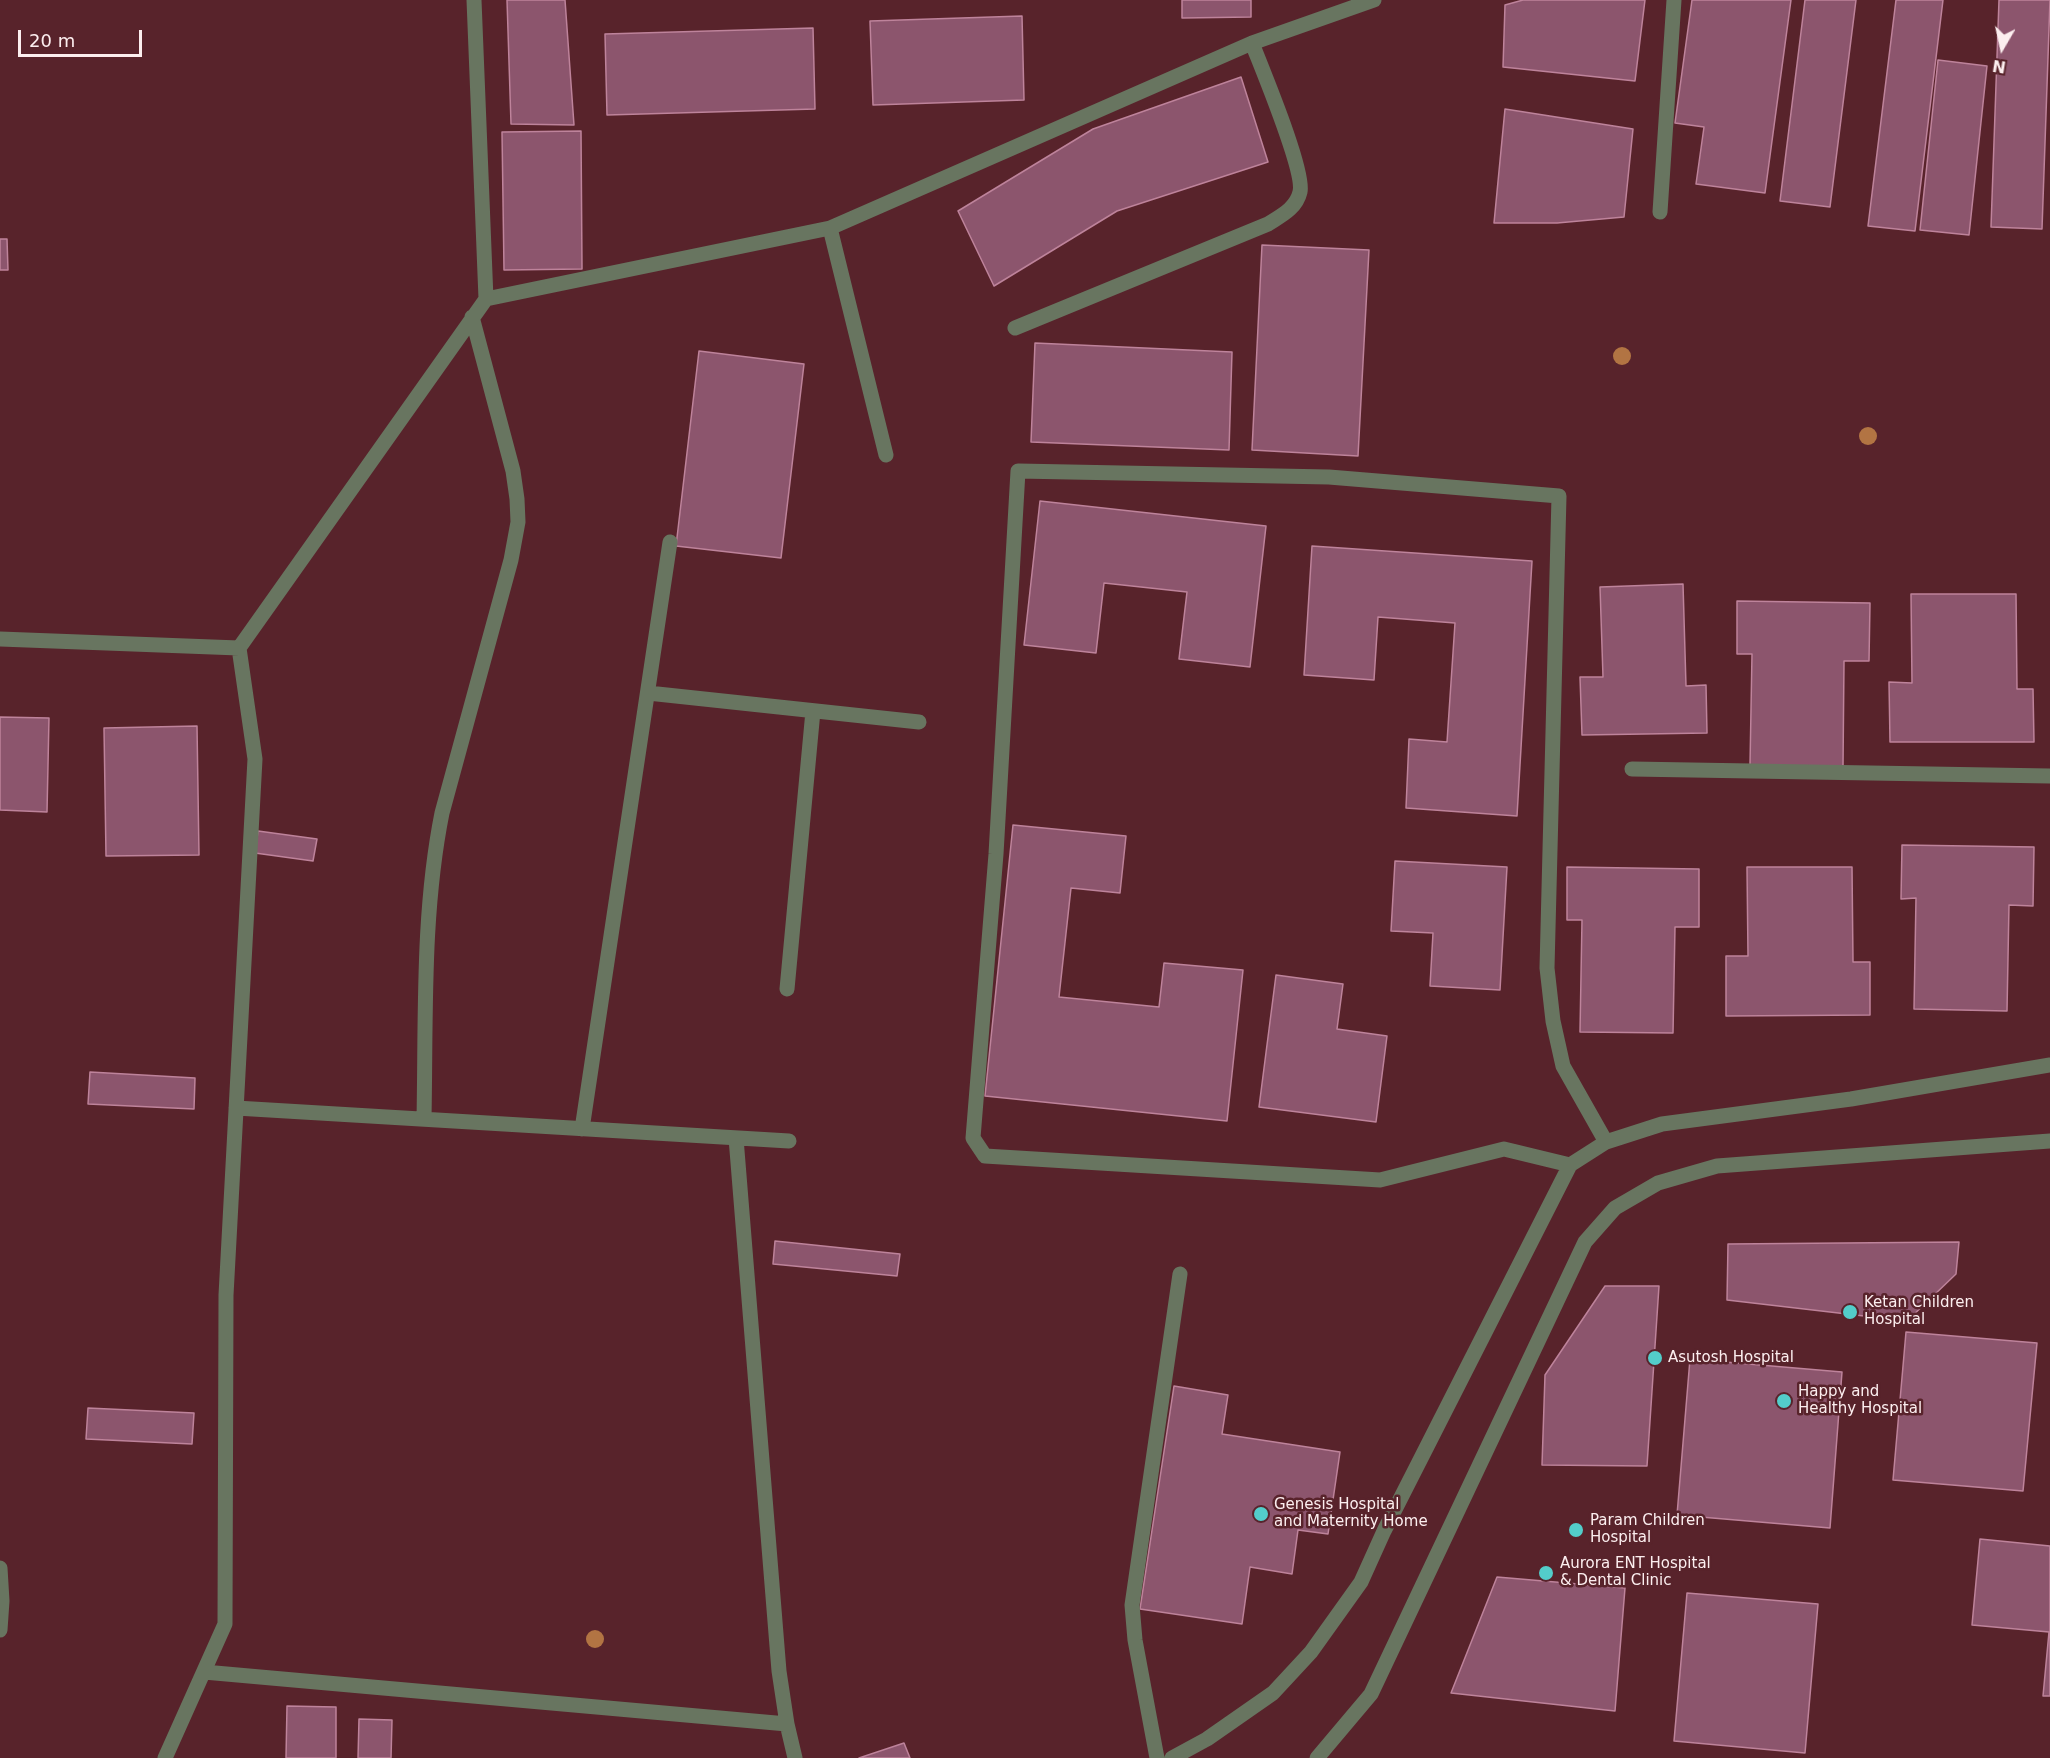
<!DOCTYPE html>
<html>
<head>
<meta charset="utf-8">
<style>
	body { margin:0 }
	#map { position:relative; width:2050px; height:1758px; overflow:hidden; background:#58232b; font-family:"DejaVu Sans",sans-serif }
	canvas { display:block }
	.north { position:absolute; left:1972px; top:18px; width:60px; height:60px; -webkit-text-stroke:4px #58232b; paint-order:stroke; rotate:189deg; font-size:16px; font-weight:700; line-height:24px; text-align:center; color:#fceeef }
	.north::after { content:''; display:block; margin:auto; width:21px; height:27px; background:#fceeef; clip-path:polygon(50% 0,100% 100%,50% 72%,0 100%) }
	.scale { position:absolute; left:18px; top:30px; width:124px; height:27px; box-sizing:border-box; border:3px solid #fceeef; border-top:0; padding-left:8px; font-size:18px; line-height:21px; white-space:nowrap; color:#fceeef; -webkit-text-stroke:4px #58232b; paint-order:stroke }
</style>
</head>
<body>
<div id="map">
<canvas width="2050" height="1758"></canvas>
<div class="north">N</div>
<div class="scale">20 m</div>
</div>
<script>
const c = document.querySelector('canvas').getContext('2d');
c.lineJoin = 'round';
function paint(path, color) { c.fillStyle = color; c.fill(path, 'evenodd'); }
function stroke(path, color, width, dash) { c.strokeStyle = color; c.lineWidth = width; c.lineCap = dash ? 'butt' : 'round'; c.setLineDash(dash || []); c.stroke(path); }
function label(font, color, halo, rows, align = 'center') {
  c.font = font + ' "DejaVu Sans",sans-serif'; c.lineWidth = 5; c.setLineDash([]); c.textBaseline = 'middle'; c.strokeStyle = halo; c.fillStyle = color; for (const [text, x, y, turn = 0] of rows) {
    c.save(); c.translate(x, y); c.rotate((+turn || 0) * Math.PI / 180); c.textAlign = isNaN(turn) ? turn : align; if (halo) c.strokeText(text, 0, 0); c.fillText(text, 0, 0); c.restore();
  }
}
const building = new Path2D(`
	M 507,0 L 565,0 L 574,125 L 511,124 Z
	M 1182,0 L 1251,0 L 1251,17 L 1182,18 Z
	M 1523,0 L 1645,0 L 1635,81 L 1503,67 L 1505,5 Z
	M 1692,0 L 1791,0 L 1765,193 L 1696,184 L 1704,127 L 1675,123 Z
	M 1805,0 L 1856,0 L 1830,207 L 1780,201 Z
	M 1896,0 L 1943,0 L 1915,231 L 1868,226 Z
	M 1999,0 L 2050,0 L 2042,229 L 1991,227 Z
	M 1022,16 L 1024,100 L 873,105 L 870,21 Z
	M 813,28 L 815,109 L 607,115 L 605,34 Z
	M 1938,60 L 1987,66 L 1969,235 L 1920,230 Z
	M 1241,77 L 1268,162 L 1117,211 L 994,286 L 958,211 L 1093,129 Z
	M 1505,109 L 1633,129 L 1624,217 L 1557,223 L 1494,223 Z
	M 581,131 L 582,269 L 504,270 L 502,132 Z
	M 0,239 L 7,239 L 8,270 L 0,270 Z
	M 1262,245 L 1369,250 L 1358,456 L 1252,450 Z
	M 1035,343 L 1232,352 L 1229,450 L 1031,442 Z
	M 699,351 L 804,364 L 781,558 L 676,546 Z
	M 1040,501 L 1266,526 L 1250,667 L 1179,659 L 1187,592 L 1104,583 L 1096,653 L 1024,645 Z
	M 1312,546 L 1532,561 L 1517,816 L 1406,808 L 1409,739 L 1447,742 L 1455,623 L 1378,617 L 1374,680 L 1304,675 Z
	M 1683,584 L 1686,686 L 1706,685 L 1707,733 L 1582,735 L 1580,677 L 1603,677 L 1600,587 Z
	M 1911,594 L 2016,594 L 2017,689 L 2033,689 L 2034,742 L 1890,742 L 1889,682 L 1912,683 Z
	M 1737,601 L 1870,603 L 1869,661 L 1844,661 L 1843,767 L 1750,765 L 1752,654 L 1737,654 Z
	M 0,717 L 49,718 L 47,812 L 0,810 Z
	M 197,726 L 199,855 L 106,856 L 104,728 Z
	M 1013,825 L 1126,836 L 1120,893 L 1071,888 L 1059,997 L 1159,1007 L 1164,963 L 1243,970 L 1227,1121 L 985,1096 Z
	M 258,831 L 317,839 L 313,861 L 255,853 Z
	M 1902,845 L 2034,847 L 2033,906 L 2009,905 L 2007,1011 L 1914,1009 L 1916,898 L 1901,899 Z
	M 1395,861 L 1507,867 L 1500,990 L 1430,986 L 1433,933 L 1391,931 Z
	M 1567,867 L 1699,869 L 1699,927 L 1675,927 L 1673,1033 L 1580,1032 L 1582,920 L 1567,920 Z
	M 1747,867 L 1852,867 L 1853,962 L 1870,962 L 1870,1015 L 1726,1016 L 1726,956 L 1748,956 Z
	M 1276,975 L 1343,984 L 1337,1029 L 1387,1036 L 1376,1122 L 1259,1107 Z
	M 90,1072 L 195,1078 L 194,1109 L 88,1104 Z
	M 775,1241 L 900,1254 L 897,1276 L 773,1264 Z
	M 1959,1242 L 1956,1274 L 1907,1321 L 1727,1300 L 1728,1244 Z
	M 1605,1286 L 1659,1286 L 1647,1466 L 1542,1465 L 1545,1375 Z
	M 1906,1332 L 2037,1343 L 2023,1491 L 1893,1480 Z
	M 1690,1359 L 1842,1372 L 1830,1528 L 1677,1515 Z
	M 1174,1386 L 1228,1395 L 1222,1434 L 1340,1452 L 1328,1534 L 1298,1530 L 1292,1574 L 1250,1567 L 1242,1624 L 1140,1609 Z
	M 88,1408 L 194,1413 L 192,1444 L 86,1439 Z
	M 1980,1539 L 2050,1546 L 2050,1696 L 2043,1696 L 2049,1632 L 1972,1625 Z
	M 1497,1577 L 1625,1588 L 1615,1711 L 1451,1693 Z
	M 1687,1593 L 1818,1604 L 1805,1753 L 1674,1741 Z
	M 287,1706 L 336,1707 L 336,1758 L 286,1758 Z
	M 359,1719 L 392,1720 L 391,1758 L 358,1758 Z
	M 904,1743 L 910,1758 L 859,1758 Z`);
paint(building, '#8c556d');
stroke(building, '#be839b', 1.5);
stroke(new Path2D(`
	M 1660,212 L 1674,0
	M 830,228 L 886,455
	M 486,299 L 830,228 L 1252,43 L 1374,0
	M 1015,328 L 1268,224 C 1280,216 1296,209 1300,192 C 1305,171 1262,69 1252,43
	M 0,639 L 239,648 L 486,299 L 474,0
	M 648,693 L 919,722
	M 1632,769 L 2050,776
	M 787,989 L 813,711
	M 236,1108 L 789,1141
	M 424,1119 C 426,1017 422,913 442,813 L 511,560 L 518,522 L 517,499 L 513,471 L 472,317
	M 582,1129 L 670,542
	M 736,1138 L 779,1671 L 787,1724 L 795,1758
	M 1570,1165 L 1504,1149 L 1380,1180 L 985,1156 L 973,1138 L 996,854 L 1018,471 L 1329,477 L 1559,496 L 1547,968 L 1553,1021 L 1563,1066 L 1606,1142
	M 0,1568 L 2,1601 L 0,1630
	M 204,1672 L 787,1724
	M 165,1758 L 225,1624 L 226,1295 L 255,759 L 239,648
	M 1157,1758 L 1135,1640 L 1132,1605 L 1180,1274
	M 1172,1758 L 1207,1739 L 1273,1693 L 1311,1652 L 1361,1582 L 1384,1531 L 1570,1165 L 1606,1142 L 1662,1124 L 1851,1099 L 2050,1065
	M 1317,1758 L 1371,1694 L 1585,1242 L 1615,1208 L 1658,1183 L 1717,1166 L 2050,1141`), '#687560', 15);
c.fillStyle = '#b27443';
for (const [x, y] of [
	[1622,356],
	[1868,436],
	[595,1639]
]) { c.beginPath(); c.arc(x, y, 9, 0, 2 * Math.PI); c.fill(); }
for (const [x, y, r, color] of [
	[1850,1312,8,"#53cdca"],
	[1655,1358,8,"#53cdca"],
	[1784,1401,8,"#53cdca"],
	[1261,1514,8,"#53cdca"],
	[1576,1530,8,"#53cdca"],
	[1546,1573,8,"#53cdca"]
]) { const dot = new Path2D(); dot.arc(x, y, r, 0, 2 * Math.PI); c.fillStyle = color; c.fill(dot); stroke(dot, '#58232b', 2); }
label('15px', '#fceeef', '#58232b', [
	["Ketan Children",1864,1303],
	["Hospital",1864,1320],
	["Asutosh Hospital",1668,1358],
	["Happy and",1798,1392],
	["Healthy Hospital",1798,1409],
	["Genesis Hospital",1274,1505],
	["and Maternity Home",1274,1522],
	["Param Children",1590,1521],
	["Hospital",1590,1538],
	["Aurora ENT Hospital",1560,1564],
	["& Dental Clinic",1560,1581]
], 'left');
</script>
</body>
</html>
